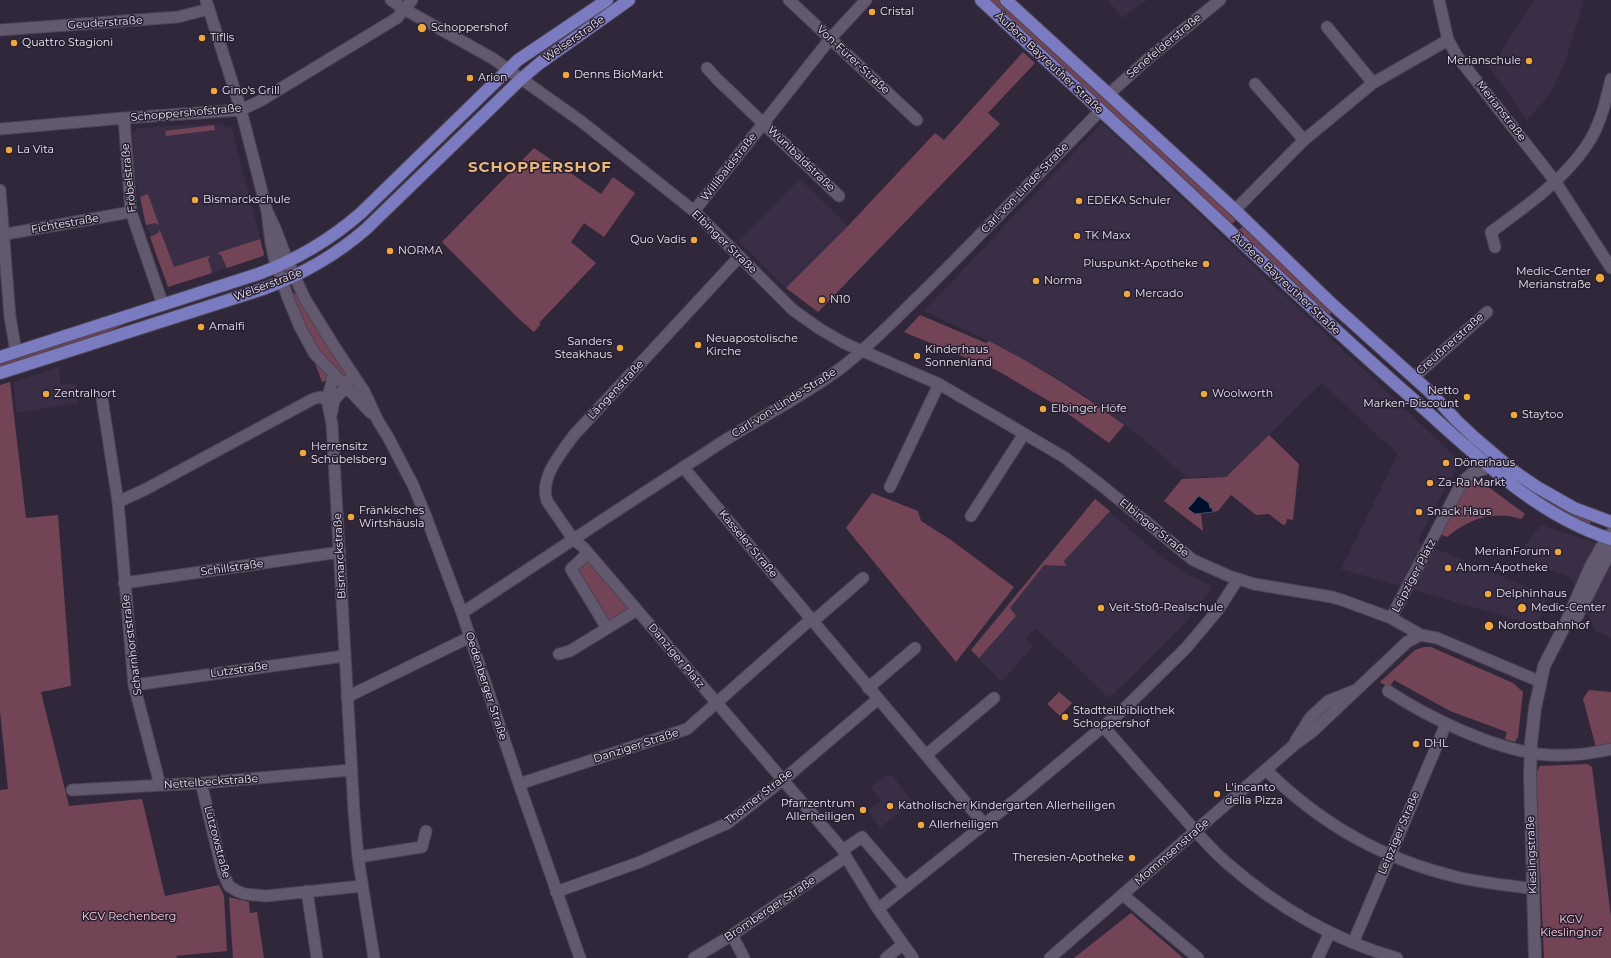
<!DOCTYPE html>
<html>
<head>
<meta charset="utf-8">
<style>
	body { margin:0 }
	canvas { display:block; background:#30283a }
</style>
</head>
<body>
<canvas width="1611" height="958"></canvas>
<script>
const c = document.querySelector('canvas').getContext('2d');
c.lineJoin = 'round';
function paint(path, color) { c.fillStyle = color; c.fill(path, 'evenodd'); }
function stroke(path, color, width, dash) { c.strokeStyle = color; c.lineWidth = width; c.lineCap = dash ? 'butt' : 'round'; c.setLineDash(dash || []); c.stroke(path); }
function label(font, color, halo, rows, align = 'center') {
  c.font = font + ' Montserrat,sans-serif'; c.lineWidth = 3; c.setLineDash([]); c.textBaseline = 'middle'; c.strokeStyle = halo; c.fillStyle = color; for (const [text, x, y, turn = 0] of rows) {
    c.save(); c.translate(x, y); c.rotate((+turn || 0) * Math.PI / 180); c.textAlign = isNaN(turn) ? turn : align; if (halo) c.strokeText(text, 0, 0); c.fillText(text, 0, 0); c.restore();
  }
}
paint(new Path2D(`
	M 1108,0 L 1147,0 L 1122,18 Z
	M 1534,0 L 1584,0 L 1566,58 L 1553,89 L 1534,113 L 1527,120 L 1488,65 L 1499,55 Z
	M 223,123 L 224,128 L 231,126 L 264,254 L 263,256 L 168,287 L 143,214 L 135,177 L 133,134 L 137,128 Z
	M 1102,123 L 1460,461 L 1417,541 L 1546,595 L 1539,626 L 1341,569 L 1398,454 L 1322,383 L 1226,477 L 1186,477 L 1148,443 L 1124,425 L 1082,394 L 1052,375 L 989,341 L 924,311 Z
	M 800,179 L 848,226 L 786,288 L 739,241 Z
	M 59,367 L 61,385 L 76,383 L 78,403 L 16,413 L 14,382 Z
	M 1095,499 L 1159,555 L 1190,576 L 1211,585 L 1212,588 L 1180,629 L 1109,698 L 1036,628 L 1025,639 L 1033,646 L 1001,682 L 971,650 Z
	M 1541,525 L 1611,548 L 1611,638 L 1595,630 L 1572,580 L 1565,575 L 1543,567 L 1523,551 L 1529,540 Z
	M 886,775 L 893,776 L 912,802 L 880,828 L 868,811 L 881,801 L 871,787 Z`), '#392e46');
paint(new Path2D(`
	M 988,0 L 1000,0 L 1238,218 L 1230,226 Z
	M 1023,52 L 1035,63 L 988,113 L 1000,124 L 818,312 L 786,288 L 848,226 L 935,133 L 944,140 Z
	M 214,125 L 215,130 L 166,136 L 165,131 Z
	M 534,148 L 601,194 L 613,177 L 635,193 L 604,237 L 584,223 L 571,242 L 596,263 L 539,323 L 541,324 L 534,332 L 519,319 L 442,242 Z
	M 148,194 L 159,225 L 155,223 L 146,225 L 140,197 Z
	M 1244,225 L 1332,312 L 1330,314 L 1327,315 L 1237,232 Z
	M 160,230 L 174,267 L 211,255 L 208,259 L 212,273 L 168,287 L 150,237 L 158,233 Z
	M 260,239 L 264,254 L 263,256 L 227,268 L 221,255 L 217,253 Z
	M 292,292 L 297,295 C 313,322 330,348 347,375 L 345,378 L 320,352 L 309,336 Z
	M 920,315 L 986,343 L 989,341 C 1036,365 1081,393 1124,425 L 1109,443 L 1054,404 L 998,371 L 904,332 Z
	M 127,320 L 128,323 L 95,337 L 0,369 L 0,361 Z
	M 314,360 L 327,371 L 328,380 L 322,382 Z
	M 10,382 L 26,518 L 58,515 L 71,686 L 41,692 L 69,806 L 142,799 L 165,896 L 219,885 L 224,896 L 227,951 L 175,956 L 178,958 L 0,958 L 0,790 L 8,789 L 0,711 L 0,385 Z
	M 1269,435 L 1299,464 L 1293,520 L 1287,519 L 1286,524 L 1283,525 L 1269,514 L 1256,515 L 1231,495 L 1218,511 L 1213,512 L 1212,508 L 1195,514 L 1201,513 L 1203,531 L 1164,501 L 1182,479 L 1226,477 Z
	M 1475,444 L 1592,519 L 1589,526 L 1531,494 L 1474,447 Z
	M 1479,480 L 1525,514 L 1521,519 C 1493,510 1469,519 1447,537 L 1440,534 L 1466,483 Z
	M 872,493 L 918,511 L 921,521 L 951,540 L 1014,587 L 956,662 L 846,528 Z
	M 1095,499 L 1110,511 L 1064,561 L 1066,566 L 1044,565 L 1010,608 L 1016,616 L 979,658 L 971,650 Z
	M 588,559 L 630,610 L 613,622 L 607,621 L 577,570 Z
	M 1424,647 L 1431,647 L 1513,683 L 1523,692 L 1518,737 L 1515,742 L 1505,739 L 1507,732 L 1450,711 L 1394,680 L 1389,688 L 1380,682 L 1415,650 Z
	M 1589,690 L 1611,692 L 1611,743 L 1596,747 L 1583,699 Z
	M 1059,692 L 1072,703 L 1060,716 L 1047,704 Z
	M 1587,764 L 1592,767 L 1611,917 L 1611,958 L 1544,958 L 1536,773 L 1540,766 Z
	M 229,897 L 249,902 L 250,913 L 257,912 L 264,958 L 233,958 Z
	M 1131,913 L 1183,958 L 1074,958 Z`), '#734456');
const water = new Path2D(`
	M 1199,496 L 1209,503 L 1210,508 L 1212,508 L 1213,512 L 1195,514 L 1188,509 Z`);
paint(water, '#00102a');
stroke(water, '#475066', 1);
const minor = new Path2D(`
	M 206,0 L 241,110 L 267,211 L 271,243 L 275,261 L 288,298 L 300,327 L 314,353 L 371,413
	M 391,0 L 404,9 L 492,58 L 582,122 L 694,211 L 793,310 L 820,329 L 844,343 L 939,384 L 1064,457 L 1101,485 L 1193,560 L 1229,576 L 1254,584 L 1332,597 L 1342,600 L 1391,618 L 1421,635 L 1437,638 L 1541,682
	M 789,0 L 917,120
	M 1439,0 L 1448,40 L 1457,56 L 1555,181 L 1611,268
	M 1327,27 L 1373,83
	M 0,30 L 178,17 L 209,9
	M 707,68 L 717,79 L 839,196
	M 1255,84 L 1304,140
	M 1109,94 L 1150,57 L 1220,0
	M 124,118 L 131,212 L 163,305
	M 0,129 L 124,118 L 241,110 L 260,101 L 397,18 L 412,0
	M 0,190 L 10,317 L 16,352
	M 1235,210 L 1304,140 L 1373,83 L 1448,40
	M 267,211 L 275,228 L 288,262 L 305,299 L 334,346 L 364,391 L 378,421 L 388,437 L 413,485 L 425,514 L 462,613 L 519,784 L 580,958
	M 694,211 L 830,39 L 866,0
	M 0,235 L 131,212
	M 1495,247 L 1491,232 C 1525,207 1563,181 1587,145 C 1600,126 1606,101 1611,79
	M 739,257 L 574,435 C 561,453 539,478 547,501 L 573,539 L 583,547 L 843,850 L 846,857 L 878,909 L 913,958
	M 333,372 L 332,382 L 327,400 L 332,424 L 354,812 L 358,857 L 374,958
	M 1414,377 L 1487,312
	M 102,398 L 118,502 L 134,685 L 160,785
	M 332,412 L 334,400 L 347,386 L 350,379
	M 683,467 L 984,824
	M 890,487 L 939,384
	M 118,502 L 146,489 L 313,399 L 321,397 L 327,400
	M 971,516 L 1024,434
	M 588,553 L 571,569 L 607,628
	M 124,583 L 340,552
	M 462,613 C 546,557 631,501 716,446 C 757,419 802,397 841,368 C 871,345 896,318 923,292 C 983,233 1041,171 1101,110
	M 1391,618 L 1462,482 L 1472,473 L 1491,467
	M 812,622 L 863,578
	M 559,654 L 570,651 L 637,610
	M 134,685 L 344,656
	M 868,688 L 915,648
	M 1388,691 C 1429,718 1490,747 1538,754 C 1561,757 1589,754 1611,749
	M 347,697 L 470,637
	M 1104,727 C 1128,755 1153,783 1178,811 C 1194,829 1210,849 1228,864 C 1276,906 1335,941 1397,958
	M 1295,742 L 1310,718 L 1328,701 L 1353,691
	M 926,755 L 994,698
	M 1266,770 C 1321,824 1382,859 1457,877 C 1482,883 1508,885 1533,889
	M 201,783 L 223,873 L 229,886 L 237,891 L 245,894 L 266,896 L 362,886
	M 519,784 L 687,729 L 810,620
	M 72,790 L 201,783 L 351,770
	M 843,850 L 862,837 L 905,887
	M 358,857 L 422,847 L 426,831
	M 307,891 L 317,958
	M 556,892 L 640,862 L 728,823 L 783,780 L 878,699
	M 1123,895 L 1198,958
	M 878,909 L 1020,796 L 1123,710 L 1186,648 L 1218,610 L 1238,579
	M 732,935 L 744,958
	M 1353,943 L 1446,724
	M 694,958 L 732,935 L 846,857
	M 886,958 L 902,945
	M 1050,958 L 1294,745 L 1312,732 L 1407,642 L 1421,635
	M 1318,958 L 1330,932`);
const tertiary = new Path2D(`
	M 1577,616 L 1611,549
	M 1535,958 L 1530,776 L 1531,743 L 1535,708 L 1544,666 L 1566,623 L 1591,566 L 1607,538 L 1611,534`);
const primary = new Path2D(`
	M 981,0 C 1037,52 1094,104 1150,156 C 1235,235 1318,316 1405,392 C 1467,446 1531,514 1611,539
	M 1006,0 L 1235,210 L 1333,305 L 1430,392 L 1457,421 L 1474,437 L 1515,472 L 1537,487 L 1574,508 L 1611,522
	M 0,357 L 258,274 C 296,260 330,240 361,213 L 518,60 L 607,0
	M 0,373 L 263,289 C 301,275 335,256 366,229 L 521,79 L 540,63 L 629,0`);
stroke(minor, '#4b4453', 13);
stroke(tertiary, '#4b4453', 14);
stroke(primary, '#4b4453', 14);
stroke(minor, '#62596e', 11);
stroke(tertiary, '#62596e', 12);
stroke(primary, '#7a7bc0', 12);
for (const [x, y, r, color] of [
	[872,12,4,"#eea83c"],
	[422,28,5,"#eea83c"],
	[202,38,4,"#eea83c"],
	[14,43,4,"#eea83c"],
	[1529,61,4,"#eea83c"],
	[566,75,4,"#eea83c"],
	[470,78,4,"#eea83c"],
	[214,91,4,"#eea83c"],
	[9,150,4,"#eea83c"],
	[195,200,4,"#eea83c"],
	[1079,201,4,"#eea83c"],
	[1077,236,4,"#eea83c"],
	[694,240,4,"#eea83c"],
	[390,251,4,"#eea83c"],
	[1206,264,4,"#eea83c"],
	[1600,278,5,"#eea83c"],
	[1036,281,4,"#eea83c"],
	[1127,294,4,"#eea83c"],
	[822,300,4,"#eea83c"],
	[201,327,4,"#eea83c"],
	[698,345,4,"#eea83c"],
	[620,348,4,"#eea83c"],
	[917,356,4,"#eea83c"],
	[46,394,4,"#eea83c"],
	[1204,394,4,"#eea83c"],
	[1467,397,4,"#eea83c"],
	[1043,409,4,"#eea83c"],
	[1514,415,4,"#eea83c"],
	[303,453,4,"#eea83c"],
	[1446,463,4,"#eea83c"],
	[1430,483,4,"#eea83c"],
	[1419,512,4,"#eea83c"],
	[351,517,4,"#eea83c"],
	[1558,552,4,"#eea83c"],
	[1448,568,4,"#eea83c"],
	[1488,594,4,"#eea83c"],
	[1101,608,4,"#eea83c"],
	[1522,608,5,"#eea83c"],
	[1489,626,5,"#eea83c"],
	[1065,717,4,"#eea83c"],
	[1416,744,4,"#eea83c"],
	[1217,794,4,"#eea83c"],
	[890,806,4,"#eea83c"],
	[863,810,4,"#eea83c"],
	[921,825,4,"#eea83c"],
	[1132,858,4,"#eea83c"]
]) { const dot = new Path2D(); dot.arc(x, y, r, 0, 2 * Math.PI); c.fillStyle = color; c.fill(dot); stroke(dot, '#261e30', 1.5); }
label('11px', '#ece7f3', '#261e30', [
	["Cristal",880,12],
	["Schoppershof",431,28],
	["Tiflis",210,38],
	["Quattro Stagioni",22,43],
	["Merianschule",1521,61,"right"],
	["Denns BioMarkt",574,75],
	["Arion",478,78],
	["Gino's Grill",222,91],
	["La Vita",17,150],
	["Bismarckschule",203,200],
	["EDEKA Schuler",1087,201],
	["TK Maxx",1085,236],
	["Quo Vadis",686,240,"right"],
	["NORMA",398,251],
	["Pluspunkt-Apotheke",1198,264,"right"],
	["Medic-Center",1591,272,"right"],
	["Merianstraße",1591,285,"right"],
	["Norma",1044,281],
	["Mercado",1135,294],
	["N10",830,300],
	["Amalfi",209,327],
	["Neuapostolische",706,339],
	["Kirche",706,352],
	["Sanders",612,342,"right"],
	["Steakhaus",612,355,"right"],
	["Kinderhaus",925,350],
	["Sonnenland",925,363],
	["Netto",1459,391,"right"],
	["Marken-Discount",1459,404,"right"],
	["Zentralhort",54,394],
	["Woolworth",1212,394],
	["Elbinger Höfe",1051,409],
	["Staytoo",1522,415],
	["Herrensitz",311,447],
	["Schübelsberg",311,460],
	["Dönerhaus",1454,463],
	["Za-Ra Markt",1438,483],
	["Fränkisches",359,511],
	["Wirtshäusla",359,524],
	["Snack Haus",1427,512],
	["MerianForum",1550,552,"right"],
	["Ahorn-Apotheke",1456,568],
	["Delphinhaus",1496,594],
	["Veit-Stoß-Realschule",1109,608],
	["Medic-Center",1531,608],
	["Nordostbahnhof",1498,626],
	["Stadtteilbibliothek",1073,711],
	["Schoppershof",1073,724],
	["DHL",1424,744],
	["L'incanto",1225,788],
	["della Pizza",1225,801],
	["Pfarrzentrum",855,804,"right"],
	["Allerheiligen",855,817,"right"],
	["Katholischer Kindergarten Allerheiligen",898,806],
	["Allerheiligen",929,825],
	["Theresien-Apotheke",1124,858,"right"]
], 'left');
label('11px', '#ece7f3', '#261e30', [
	["Geuderstraße",105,23,-4],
	["Welserstraße",574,39,-35],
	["Senefelderstraße",1164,46,-40],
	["Von-Fürer-Straße",853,60,43],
	["Äußere Bayreuther Straße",1049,63,43],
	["Merianstraße",1501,111,52],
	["Schoppershofstraße",186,113,-5],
	["Wunibaldstraße",801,159,44],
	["Willibaldstraße",729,167,-52],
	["Fröbelstraße",129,178,-96],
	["Carl-von-Linde-Straße",1025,188,-46],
	["Fichtestraße",65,224,-10],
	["Elbinger Straße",724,242,44],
	["Äußere Bayreuther Straße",1286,284,43],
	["Welserstraße",268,285,-21],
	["Creußnerstraße",1450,344,-42],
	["Längenstraße",616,390,-47],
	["Carl-von-Linde-Straße",784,403,-32],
	["Elbinger Straße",1154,528,39],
	["Kasseler Straße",748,544,50],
	["Bismarckstraße",340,556,-93],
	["Schillstraße",232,568,-8],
	["Leipziger Platz",1414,576,-62],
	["Scharnhorststraße",132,645,-97],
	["Danziger Platz",676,656,50],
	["Lutzstraße",239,670,-8],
	["Oedenberger Straße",486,686,72],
	["Danziger Straße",636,746,-18],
	["Nettelbeckstraße",211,782,-4],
	["Thorner Straße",759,797,-38],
	["Leipziger Straße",1399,833,-67],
	["Lützowstraße",217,842,75],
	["Mommsenstraße",1172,852,-41],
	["Kieslingstraße",1532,855,-92],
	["Bromberger Straße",770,909,-34]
]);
label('11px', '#fdd1e0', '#261e30', [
	["KGV Rechenberg",129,917],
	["KGV",1571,920],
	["Kieslinghof",1571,933]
]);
c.letterSpacing = '1px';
label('bold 15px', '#eab978', '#261e30', [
	["SCHOPPERSHOF",540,168]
]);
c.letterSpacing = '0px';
</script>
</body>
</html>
